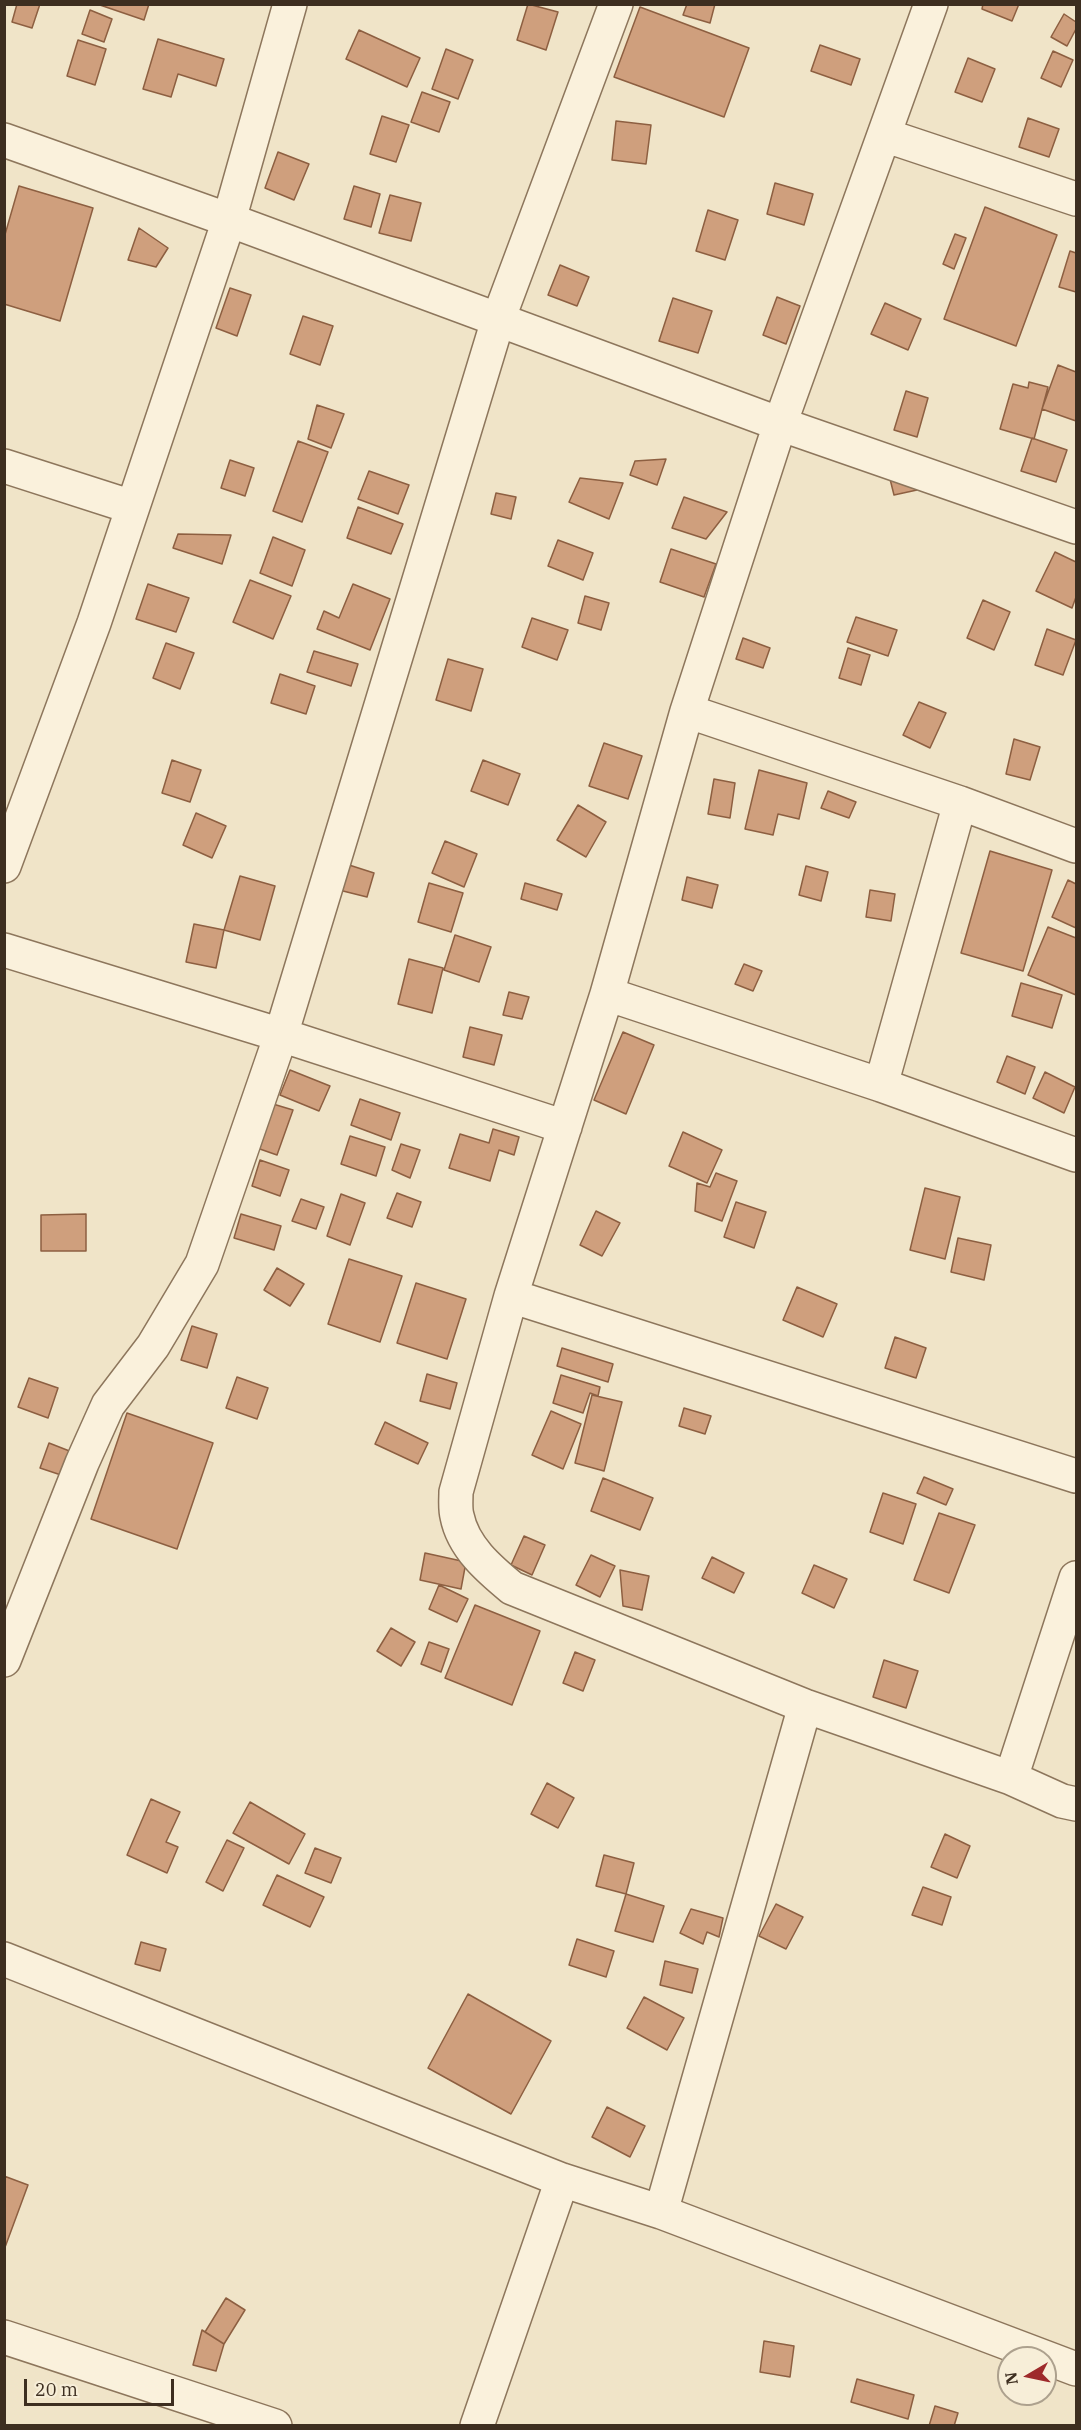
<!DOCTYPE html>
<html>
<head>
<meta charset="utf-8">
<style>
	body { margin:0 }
	#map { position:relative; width:1081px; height:2430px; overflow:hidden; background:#f0e4c8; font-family:"IBM Plex Serif",serif }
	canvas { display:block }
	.frame { position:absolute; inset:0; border:6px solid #3d2e20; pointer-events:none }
	.north { position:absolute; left:997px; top:2346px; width:60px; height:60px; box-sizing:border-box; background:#f7eed8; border:2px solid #ada18e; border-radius:50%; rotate:261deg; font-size:16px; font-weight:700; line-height:24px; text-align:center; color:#3d2e20 }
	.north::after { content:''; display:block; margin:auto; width:21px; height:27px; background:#9e2a2b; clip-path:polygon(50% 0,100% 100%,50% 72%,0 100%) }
	.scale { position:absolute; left:24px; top:2379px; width:150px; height:27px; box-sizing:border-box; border:3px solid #3d2e20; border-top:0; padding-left:8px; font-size:18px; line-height:21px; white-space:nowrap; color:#3d2e20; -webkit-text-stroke:4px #f7eed8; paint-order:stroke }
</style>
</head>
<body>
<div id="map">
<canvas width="1081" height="2430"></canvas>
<div class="frame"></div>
<div class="north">N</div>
<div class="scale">20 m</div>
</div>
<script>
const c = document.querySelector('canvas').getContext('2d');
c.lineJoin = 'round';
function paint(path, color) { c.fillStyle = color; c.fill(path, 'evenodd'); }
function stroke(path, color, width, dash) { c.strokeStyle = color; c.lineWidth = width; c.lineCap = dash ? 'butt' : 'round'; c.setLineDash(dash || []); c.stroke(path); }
const building = new Path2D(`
	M 17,4 L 40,4 L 32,28 L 12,22 Z
	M 97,4 L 149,4 L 144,20 Z
	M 528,4 L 558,12 L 546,50 L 517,40 Z
	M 687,4 L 715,4 L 710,23 L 683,15 Z
	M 983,4 L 1019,4 L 1012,21 L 982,9 Z
	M 640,7 L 749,48 L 724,117 L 614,77 Z
	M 90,10 L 112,19 L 104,42 L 82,34 Z
	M 1064,14 L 1076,22 L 1076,29 L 1067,46 L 1051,37 Z
	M 359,30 L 420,58 L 407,87 L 346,59 Z
	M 158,39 L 224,59 L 216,86 L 178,74 L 171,97 L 143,89 Z
	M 78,40 L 106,49 L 95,85 L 67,76 Z
	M 820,45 L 860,59 L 851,85 L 811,71 Z
	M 446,49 L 473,60 L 458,99 L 432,89 Z
	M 1053,51 L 1073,60 L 1061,87 L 1041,78 Z
	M 968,58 L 995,69 L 982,102 L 955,92 Z
	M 422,92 L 450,102 L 439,132 L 411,122 Z
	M 382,116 L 409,125 L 396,162 L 370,154 Z
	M 1028,118 L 1059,129 L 1049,157 L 1019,147 Z
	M 616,121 L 651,125 L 646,164 L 612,160 Z
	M 278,152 L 309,164 L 294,200 L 265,188 Z
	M 775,183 L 813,194 L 804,225 L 767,214 Z
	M 19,186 L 93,208 L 60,321 L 4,304 L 4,238 Z
	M 354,186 L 380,194 L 371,227 L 344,219 Z
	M 390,195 L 421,203 L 411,241 L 379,233 Z
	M 985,207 L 1057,235 L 1016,346 L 944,319 Z
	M 708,210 L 738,220 L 725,260 L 696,251 Z
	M 139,228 L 168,248 L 156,267 L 128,260 Z
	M 955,234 L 966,238 L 954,269 L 943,264 Z
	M 1070,251 L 1076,253 L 1076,292 L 1059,287 Z
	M 560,265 L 589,277 L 577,306 L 548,295 Z
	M 230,288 L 251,295 L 237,336 L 216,328 Z
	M 777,297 L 800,306 L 786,344 L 763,335 Z
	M 673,298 L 712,311 L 698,353 L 659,341 Z
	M 885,303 L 921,319 L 908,350 L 871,334 Z
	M 303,316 L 333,326 L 320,365 L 290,354 Z
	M 1058,365 L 1076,372 L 1076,421 L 1042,409 Z
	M 1029,382 L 1048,387 L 1034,439 L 1000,429 L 1013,384 L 1028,388 Z
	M 906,391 L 928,398 L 917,437 L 894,430 Z
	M 317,405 L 344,414 L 331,448 L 308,439 Z
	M 1032,438 L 1067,450 L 1056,482 L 1021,471 Z
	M 298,441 L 328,452 L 302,522 L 273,511 Z
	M 666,459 L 657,485 L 630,475 L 635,461 Z
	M 230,460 L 254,468 L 245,496 L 221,488 Z
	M 369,471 L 409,485 L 398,514 L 358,499 Z
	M 914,474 L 917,490 L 894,495 L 890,479 Z
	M 580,478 L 623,483 L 609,519 L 569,502 Z
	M 496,493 L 516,497 L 511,519 L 491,514 Z
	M 684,497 L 727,512 L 706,539 L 672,528 Z
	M 358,507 L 403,524 L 391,554 L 347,538 Z
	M 178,534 L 231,535 L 222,564 L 173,548 Z
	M 273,537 L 305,550 L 292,586 L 260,573 Z
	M 558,540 L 593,553 L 583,580 L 548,566 Z
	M 671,549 L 716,564 L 704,597 L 660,582 Z
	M 1055,552 L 1076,562 L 1076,597 L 1072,608 L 1036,591 Z
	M 250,580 L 291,596 L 273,639 L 233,622 Z
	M 148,584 L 189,598 L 176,632 L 136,619 Z
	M 353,584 L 390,599 L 370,650 L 317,629 L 324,611 L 339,618 Z
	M 585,596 L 609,603 L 601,630 L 578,623 Z
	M 983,600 L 1010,612 L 994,650 L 967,638 Z
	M 856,617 L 897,630 L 888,656 L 847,642 Z
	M 532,618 L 568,630 L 557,660 L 522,647 Z
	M 1047,629 L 1076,640 L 1063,675 L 1035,665 Z
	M 743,638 L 770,648 L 763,668 L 736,659 Z
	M 166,643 L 194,653 L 180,689 L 153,678 Z
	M 848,648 L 870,655 L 861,685 L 839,678 Z
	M 314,651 L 358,664 L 351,686 L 307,672 Z
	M 448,659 L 483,669 L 471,711 L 436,700 Z
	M 280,674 L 315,686 L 306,714 L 271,703 Z
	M 919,702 L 946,713 L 930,748 L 903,735 Z
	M 1014,739 L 1040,747 L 1030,780 L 1006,774 Z
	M 604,743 L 642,756 L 628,799 L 589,786 Z
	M 172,760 L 201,770 L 190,802 L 162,793 Z
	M 483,760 L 520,774 L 508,805 L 471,791 Z
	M 759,770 L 807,783 L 799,819 L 778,814 L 773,835 L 745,829 Z
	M 714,779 L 735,783 L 730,818 L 708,814 Z
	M 828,791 L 856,802 L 849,818 L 821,808 Z
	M 578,805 L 606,822 L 586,857 L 557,840 Z
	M 196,813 L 226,826 L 212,858 L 183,845 Z
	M 445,841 L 477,854 L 464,887 L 432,873 Z
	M 990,851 L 1052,870 L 1023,971 L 961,953 Z
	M 346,864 L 374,873 L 367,897 L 339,890 Z
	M 806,866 L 828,872 L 821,901 L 799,895 Z
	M 240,876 L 275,886 L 260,940 L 224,930 Z
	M 687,877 L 718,885 L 712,908 L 682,900 Z
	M 1068,880 L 1076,884 L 1076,928 L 1052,917 Z
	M 429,883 L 463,893 L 451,932 L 418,922 Z
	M 525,883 L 562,894 L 557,910 L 521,899 Z
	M 870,890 L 895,894 L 891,921 L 866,917 Z
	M 194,924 L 224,930 L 216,968 L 186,962 Z
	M 1048,927 L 1076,938 L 1076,995 L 1028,975 Z
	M 455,935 L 491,947 L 479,982 L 444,970 Z
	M 409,959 L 443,968 L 432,1013 L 398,1004 Z
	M 744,964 L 762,971 L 753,991 L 735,984 Z
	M 1021,983 L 1062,995 L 1052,1028 L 1012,1016 Z
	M 509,992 L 529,997 L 522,1019 L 503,1015 Z
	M 470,1027 L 502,1035 L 494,1065 L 463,1057 Z
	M 623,1032 L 654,1045 L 626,1114 L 594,1100 Z
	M 1007,1056 L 1035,1067 L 1025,1094 L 997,1082 Z
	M 290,1070 L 330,1086 L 319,1111 L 280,1095 Z
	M 1045,1072 L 1075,1087 L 1064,1113 L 1033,1098 Z
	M 360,1099 L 400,1113 L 391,1140 L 351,1125 Z
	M 273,1104 L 293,1110 L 277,1155 L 257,1148 Z
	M 493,1129 L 519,1137 L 514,1155 L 499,1150 L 490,1181 L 449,1168 L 460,1134 L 489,1143 Z
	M 683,1132 L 722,1150 L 707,1183 L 669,1166 Z
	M 350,1136 L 385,1147 L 376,1176 L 341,1164 Z
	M 401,1144 L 420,1150 L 410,1178 L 392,1170 Z
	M 260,1160 L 289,1170 L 280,1196 L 252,1186 Z
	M 716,1173 L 737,1181 L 722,1221 L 695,1211 L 697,1183 L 710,1187 Z
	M 925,1188 L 960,1197 L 945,1259 L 910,1250 Z
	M 397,1193 L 421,1202 L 412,1227 L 387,1218 Z
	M 341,1194 L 365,1203 L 350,1245 L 327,1236 Z
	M 301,1199 L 324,1207 L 316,1229 L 292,1221 Z
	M 736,1202 L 766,1212 L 754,1248 L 724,1237 Z
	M 596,1211 L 620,1223 L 602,1256 L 580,1245 Z
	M 86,1214 L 86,1251 L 41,1251 L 41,1215 Z
	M 241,1214 L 281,1226 L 274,1250 L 234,1238 Z
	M 958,1238 L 991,1245 L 984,1280 L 951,1272 Z
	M 349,1259 L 402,1276 L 380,1342 L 328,1324 Z
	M 277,1268 L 304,1284 L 290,1306 L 264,1290 Z
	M 416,1283 L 466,1299 L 447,1359 L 397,1343 Z
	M 797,1287 L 837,1304 L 823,1337 L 783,1320 Z
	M 192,1326 L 217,1334 L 207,1368 L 181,1360 Z
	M 895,1337 L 926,1348 L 916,1378 L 885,1368 Z
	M 562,1348 L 613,1364 L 608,1382 L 557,1366 Z
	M 427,1374 L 457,1383 L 450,1409 L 420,1401 Z
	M 561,1375 L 600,1387 L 598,1396 L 590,1393 L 583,1413 L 553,1403 Z
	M 237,1377 L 268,1388 L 257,1419 L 226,1408 Z
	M 29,1378 L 58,1388 L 48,1418 L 18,1407 Z
	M 592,1395 L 622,1402 L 604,1471 L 575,1463 Z
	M 684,1408 L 711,1416 L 705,1434 L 679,1426 Z
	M 551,1411 L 581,1424 L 563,1469 L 532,1455 Z
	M 127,1413 L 213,1443 L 177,1549 L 91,1519 Z
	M 385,1422 L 428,1443 L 418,1464 L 375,1444 Z
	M 49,1443 L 72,1452 L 64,1476 L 40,1468 Z
	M 924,1477 L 953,1489 L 946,1505 L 917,1493 Z
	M 603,1478 L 653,1498 L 640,1530 L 591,1511 Z
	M 883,1493 L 916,1504 L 903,1544 L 870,1532 Z
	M 939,1513 L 975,1525 L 949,1593 L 914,1580 Z
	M 524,1536 L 545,1545 L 532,1575 L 511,1565 Z
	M 425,1553 L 466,1562 L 461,1589 L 420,1580 Z
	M 591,1555 L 615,1566 L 600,1597 L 576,1585 Z
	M 712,1557 L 744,1573 L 734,1593 L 702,1578 Z
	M 814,1565 L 847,1579 L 834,1608 L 802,1593 Z
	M 620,1570 L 649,1576 L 642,1610 L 623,1606 Z
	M 439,1585 L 468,1599 L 457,1622 L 429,1609 Z
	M 475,1605 L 540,1631 L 512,1705 L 445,1678 Z
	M 391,1628 L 415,1642 L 401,1666 L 377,1651 Z
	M 429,1642 L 449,1649 L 441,1672 L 421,1664 Z
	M 575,1652 L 595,1660 L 583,1691 L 563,1683 Z
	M 884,1660 L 918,1671 L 906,1708 L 873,1697 Z
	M 547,1783 L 574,1798 L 558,1828 L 531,1814 Z
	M 151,1799 L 180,1812 L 166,1842 L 178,1847 L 167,1873 L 127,1855 Z
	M 250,1802 L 305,1834 L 289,1864 L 233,1833 Z
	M 945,1834 L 970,1846 L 957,1878 L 931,1867 Z
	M 227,1840 L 244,1848 L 223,1891 L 206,1882 Z
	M 315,1848 L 341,1858 L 331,1883 L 305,1873 Z
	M 604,1855 L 634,1863 L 626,1894 L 596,1886 Z
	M 277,1875 L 324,1897 L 310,1927 L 263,1905 Z
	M 923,1887 L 951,1897 L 942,1925 L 912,1915 Z
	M 626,1894 L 664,1906 L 653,1942 L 615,1931 Z
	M 776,1904 L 803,1917 L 786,1949 L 759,1936 Z
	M 691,1909 L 723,1918 L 719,1937 L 707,1932 L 703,1944 L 680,1933 Z
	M 577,1939 L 614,1951 L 606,1977 L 569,1965 Z
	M 141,1942 L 166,1949 L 160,1971 L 135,1964 Z
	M 665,1961 L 698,1969 L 692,1993 L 660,1985 Z
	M 468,1994 L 551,2041 L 511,2114 L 428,2068 Z
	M 644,1997 L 684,2018 L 667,2050 L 627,2028 Z
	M 607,2107 L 645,2126 L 630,2157 L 592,2137 Z
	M 4,2176 L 28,2185 L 4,2250 Z
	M 226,2298 L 245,2310 L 224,2344 L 205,2332 Z
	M 202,2330 L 224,2344 L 216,2371 L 193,2365 Z
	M 764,2341 L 794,2346 L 790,2377 L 760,2372 Z
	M 857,2379 L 914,2395 L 908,2419 L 851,2402 Z
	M 935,2406 L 958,2413 L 954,2426 L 929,2426 Z`);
paint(building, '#cf9f7d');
stroke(building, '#8d5f41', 1.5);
const minor = new Path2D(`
	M 931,4 L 780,424 L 687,711 L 607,994 L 881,1085 L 1076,1155
	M 884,135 L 1076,199
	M 4,140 L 229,220 L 780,424 L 1076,527
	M 4,466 L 132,507
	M 687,711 L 960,803 L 1076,846
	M 4,866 L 94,623 L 229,220 L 290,4
	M 4,950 L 281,1035 L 565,1127
	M 607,994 L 511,1296 L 456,1492 C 456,1500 455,1509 457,1516 C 463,1547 489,1569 512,1588 L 805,1706 L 1011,1778 L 1062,1801 L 1076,1804
	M 881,1085 L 960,803
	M 511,1296 L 1076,1476
	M 4,1660 L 82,1463 L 108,1405 L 153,1346 L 202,1264 L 281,1035 L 498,320 L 616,4
	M 1011,1778 L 1076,1578
	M 4,1959 L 562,2180 L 661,2212 L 1076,2369
	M 661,2212 L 805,1706
	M 4,2337 L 275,2426
	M 477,2426 L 562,2180`);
stroke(minor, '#8d765c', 36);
stroke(minor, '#faf1dc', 33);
</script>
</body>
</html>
